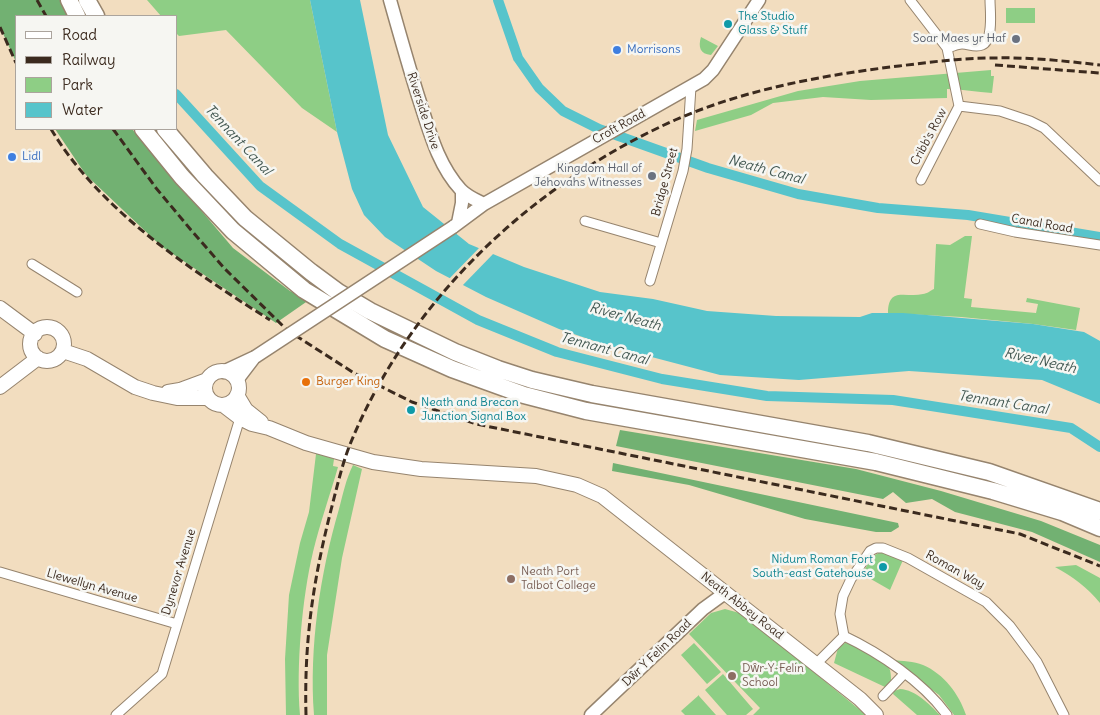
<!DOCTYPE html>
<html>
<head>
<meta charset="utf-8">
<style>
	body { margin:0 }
	#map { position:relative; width:1100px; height:715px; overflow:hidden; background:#f2ddbf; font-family:Delius,sans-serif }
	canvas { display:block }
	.legend { position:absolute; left:15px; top:15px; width:162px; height:115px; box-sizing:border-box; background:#f6f6f2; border:1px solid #aba49d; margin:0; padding:6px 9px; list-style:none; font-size:15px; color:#3b2a1e }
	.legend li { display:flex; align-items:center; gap:10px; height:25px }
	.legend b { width:25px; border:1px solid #aba49d }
</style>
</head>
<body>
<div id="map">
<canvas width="1100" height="715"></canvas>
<ul class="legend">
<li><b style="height:6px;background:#fff"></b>Road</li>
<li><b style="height:6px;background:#3b2a1e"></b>Railway</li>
<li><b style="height:14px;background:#8ece85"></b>Park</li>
<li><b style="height:14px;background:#57c4cb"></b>Water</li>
</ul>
</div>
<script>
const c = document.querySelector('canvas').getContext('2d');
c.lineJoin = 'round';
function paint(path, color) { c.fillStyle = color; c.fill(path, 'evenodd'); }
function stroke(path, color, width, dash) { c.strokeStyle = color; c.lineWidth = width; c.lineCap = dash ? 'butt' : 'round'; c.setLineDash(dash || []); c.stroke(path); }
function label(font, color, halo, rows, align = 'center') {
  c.font = font + ' Delius,sans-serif'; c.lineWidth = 5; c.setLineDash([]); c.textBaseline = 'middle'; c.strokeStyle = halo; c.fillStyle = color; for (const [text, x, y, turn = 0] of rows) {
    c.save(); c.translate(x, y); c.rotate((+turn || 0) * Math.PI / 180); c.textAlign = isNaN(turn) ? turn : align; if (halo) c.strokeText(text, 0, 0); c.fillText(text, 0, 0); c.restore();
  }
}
paint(new Path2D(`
	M 147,0 L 310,0 L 337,132 L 302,108 L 226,30 L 179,36 L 176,33 L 176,16 L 161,16 Z
	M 1006,8 L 1035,8 L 1035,23 L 1006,23 Z
	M 701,37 L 718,46 L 711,55 C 700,54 698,47 701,37 Z
	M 991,70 L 991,76 L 994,76 L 992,93 C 977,92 962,89 947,89 L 947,98 L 871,100 L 823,97 L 773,103 L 751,115 L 695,131 L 697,120 L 798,91 L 860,81 Z
	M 965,236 L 972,236 L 964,298 L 972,299 L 971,307 L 1036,313 L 1038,304 L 1026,302 L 1027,298 L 1080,308 L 1076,330 L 1033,324 L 961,317 L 888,313 C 888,286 906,298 923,294 C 927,294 931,290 934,289 L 936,244 L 950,245 Z
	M 316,454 L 323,454 L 334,459 L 333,466 L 338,467 C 330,495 320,523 313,552 C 302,598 296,667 300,715 L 286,715 L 285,659 L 289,595 L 300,543 L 309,512 Z
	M 353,465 L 362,469 L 342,558 L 327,655 L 327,715 L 314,715 C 309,647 320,574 339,509 C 343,494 346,479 353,465 Z
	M 880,552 L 887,553 L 903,560 L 890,590 L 862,574 L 872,557 Z
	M 1076,565 L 1100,578 L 1100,603 C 1087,587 1073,577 1055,567 Z
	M 725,609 L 743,614 L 866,715 L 753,715 L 760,708 L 689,634 L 711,613 Z
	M 694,643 L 721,672 L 707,684 L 681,655 Z
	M 845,643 C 856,643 885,660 890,670 C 891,674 891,679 891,682 L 885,687 L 834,663 L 838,648 Z
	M 892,660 C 902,661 914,661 923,665 C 944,674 959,694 966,715 L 954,715 L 939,695 Z
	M 723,674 L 753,709 L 746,715 L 727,715 L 705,690 Z
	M 900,689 C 916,690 929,704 940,715 L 917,715 L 893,694 L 894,691 Z
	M 699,695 L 699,696 L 716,715 L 685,715 L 681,711 Z`), '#8ece85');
paint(new Path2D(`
	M 0,0 L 63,0 L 70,16 L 16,16 L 16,62 L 0,27 Z
	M 55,129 L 132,129 L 233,248 L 290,291 L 309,300 L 276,323 L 161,246 L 86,175 Z
	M 620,430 L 856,469 L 941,491 L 1041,521 L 1100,545 L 1100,562 L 1032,532 L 955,512 L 932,499 L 906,503 L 893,492 L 883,499 L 616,446 Z
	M 613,463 L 898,523 L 899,527 L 891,532 L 876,532 L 805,519 L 689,485 L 612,471 Z`), '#72b172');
paint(new Path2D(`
	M 310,0 L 360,0 L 388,135 L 423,207 L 469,244 L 524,267 L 600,292 L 653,299 L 707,311 L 776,316 L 860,317 L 872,313 L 903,313 L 1033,324 L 1084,332 L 1100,341 L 1100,404 L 1042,380 L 909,371 L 799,380 L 720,375 L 606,345 L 559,329 L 486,297 L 436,271 L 385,237 L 364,215 L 352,189 L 337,132 Z`), '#57c4cb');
paint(new Path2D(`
	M 481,246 L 495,252 L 461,287 L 448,280 Z`), '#f2ddbf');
stroke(new Path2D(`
	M 498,0 L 518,58 L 539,88 L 563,111 L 599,129 L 708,168 L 798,194 L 878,208 L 968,215 L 1100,237
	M 176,94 L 260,186 L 340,244 L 478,320 L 557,352 L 662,379 L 767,396 L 893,400 L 1071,428 L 1100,447`), '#57c4cb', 10);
const street = new Path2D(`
	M 910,0 L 947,48 L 959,106
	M 947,48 C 952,47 957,44 962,44 C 969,44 975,48 982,45 C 994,40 990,11 990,0
	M 959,106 L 1000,111 L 1030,121 L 1044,128 L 1100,181
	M 921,180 L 959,106
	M 585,221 L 661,243
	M 980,224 L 1015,232 L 1100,245
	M 32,264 L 77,292
	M 650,281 L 683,171 L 687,149 L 691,87
	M 0,572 L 177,624
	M 816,664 L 844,636
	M 883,696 L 904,674
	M 116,715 L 162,674 L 240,418
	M 947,715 C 923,682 880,653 844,636 L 840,614 L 843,596 L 851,579 L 870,551 L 876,548 L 883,548 L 908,558 L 986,602 L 1010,626 L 1037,662 L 1064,715`);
const secondary = new Path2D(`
	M 390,0 C 399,32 408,64 418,96 C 429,129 437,164 461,190 C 468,197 476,200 484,204
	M 458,223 L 462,203 L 462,191
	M 453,227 L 484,204 L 704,79 L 713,70 L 759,0
	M 223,372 L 255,357
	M 237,380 L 253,359
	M 591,715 L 703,609 L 725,593`);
const primary = new Path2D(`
	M 0,308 L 35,334
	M30 344a17 17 0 1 1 34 0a17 17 0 1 1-34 0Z
	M 63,351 L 87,359 L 135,387 L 153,393 L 177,398 L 208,398
	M205 388a17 17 0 1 1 34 0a17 17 0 1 1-34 0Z
	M 0,387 L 38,358
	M 168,392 L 180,390 L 207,380
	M 237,395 L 246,410 L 261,422
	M 223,405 L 240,418 L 252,424 L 269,428 L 306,443 L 373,462 L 421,469 L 536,476 L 577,485 L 602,496 L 860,699 L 876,715`);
const highway = new Path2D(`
	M 69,0 L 77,16
	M 87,0 L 96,16
	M 143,129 L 182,177 L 233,231 L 304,290 L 385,339 L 452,369 L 524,395 L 586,411 L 876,462 L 993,491 L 1062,512 L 1100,528
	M 165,129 L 205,176 L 245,218 L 311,272 L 338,292 L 370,311 L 455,352 L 498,369 L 532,380 L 592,394 L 868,443 L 989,472 L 1100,511`);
stroke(street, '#96846e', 11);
stroke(secondary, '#96846e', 15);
stroke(primary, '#96846e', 16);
stroke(highway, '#96846e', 19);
stroke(street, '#fff', 9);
stroke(secondary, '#fff', 12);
stroke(primary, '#fff', 14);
stroke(highway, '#fff', 16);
stroke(new Path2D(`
	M 37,0 L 46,16
	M 0,27 L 16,63
	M 995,65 L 1100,73
	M 51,129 C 100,211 191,270 270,320
	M 113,129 L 156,188 L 191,230 L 225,269 L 287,330 L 354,373 L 412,402 L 476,424 L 1020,534 L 1100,566
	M 306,715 C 304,642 313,581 331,510 C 337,487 342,464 351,442 C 411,297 534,183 675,120 C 746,89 824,75 899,66 C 931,62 962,58 994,58 C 1029,57 1065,61 1100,65`), '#3b2a1e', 3, [8, 4]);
const secondaryBridge = new Path2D(`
	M 255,357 L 453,227`);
stroke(secondaryBridge, '#96846e', 15, []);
stroke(secondaryBridge, '#fff', 12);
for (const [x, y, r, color] of [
	[728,24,5,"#0f9aa8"],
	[1016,39,5,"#6b7280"],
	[617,50,5,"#3f7fe0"],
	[12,157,5,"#3f7fe0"],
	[652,176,5,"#6b7280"],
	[306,382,5,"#e8710a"],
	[411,410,5,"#0f9aa8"],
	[883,567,5,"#0f9aa8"],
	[511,579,5,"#8d6e63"],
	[732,676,5,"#8d6e63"]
]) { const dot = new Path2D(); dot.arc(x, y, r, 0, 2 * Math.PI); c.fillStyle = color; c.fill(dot); stroke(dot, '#f6f6f2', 2); }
label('12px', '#0d838f', '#f6f6f2', [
	["The Studio",738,17],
	["Glass & Stuff",738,31],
	["Neath and Brecon",421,403],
	["Junction Signal Box",421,417],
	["Nidum Roman Fort",873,560,"right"],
	["South-east Gatehouse",873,574,"right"]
], 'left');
label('12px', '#5b616d', '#f6f6f2', [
	["Soar Maes yr Haf",1006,39],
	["Kingdom Hall of",642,169],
	["Jehovahs Witnesses",642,183]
], 'right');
label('12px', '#366cbe', '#f6f6f2', [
	["Morrisons",627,50],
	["Lidl",22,157]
], 'left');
label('12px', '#3b2a1e', '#f6f6f2', [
	["Riverside Drive",423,111,72],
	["Croft Road",619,127,-29],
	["Cribb's Row",929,137,-62],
	["Bridge Street",665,182,-75],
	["Canal Road",1042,224,10],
	["Roman Way",955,570,29],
	["Dynevor Avenue",179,572,-73],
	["Llewellyn Avenue",92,586,16],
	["Neath Abbey Road",742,606,38],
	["Dŵr Y Felin Road",657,653,-44]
]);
label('12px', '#c56008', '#f6f6f2', [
	["Burger King",316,382]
], 'left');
label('12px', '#785e54', '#f6f6f2', [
	["Neath Port",521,572],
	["Talbot College",521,586],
	["Dŵr-Y-Felin",742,669],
	["School",742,683]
], 'left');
label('italic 14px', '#435852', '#f6f6f2', [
	["Tennant Canal",238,140,47],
	["Neath Canal",766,170,15],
	["River Neath",625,317,15],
	["Tennant Canal",604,349,15],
	["River Neath",1040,361,13],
	["Tennant Canal",1003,403,9]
]);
</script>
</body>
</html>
